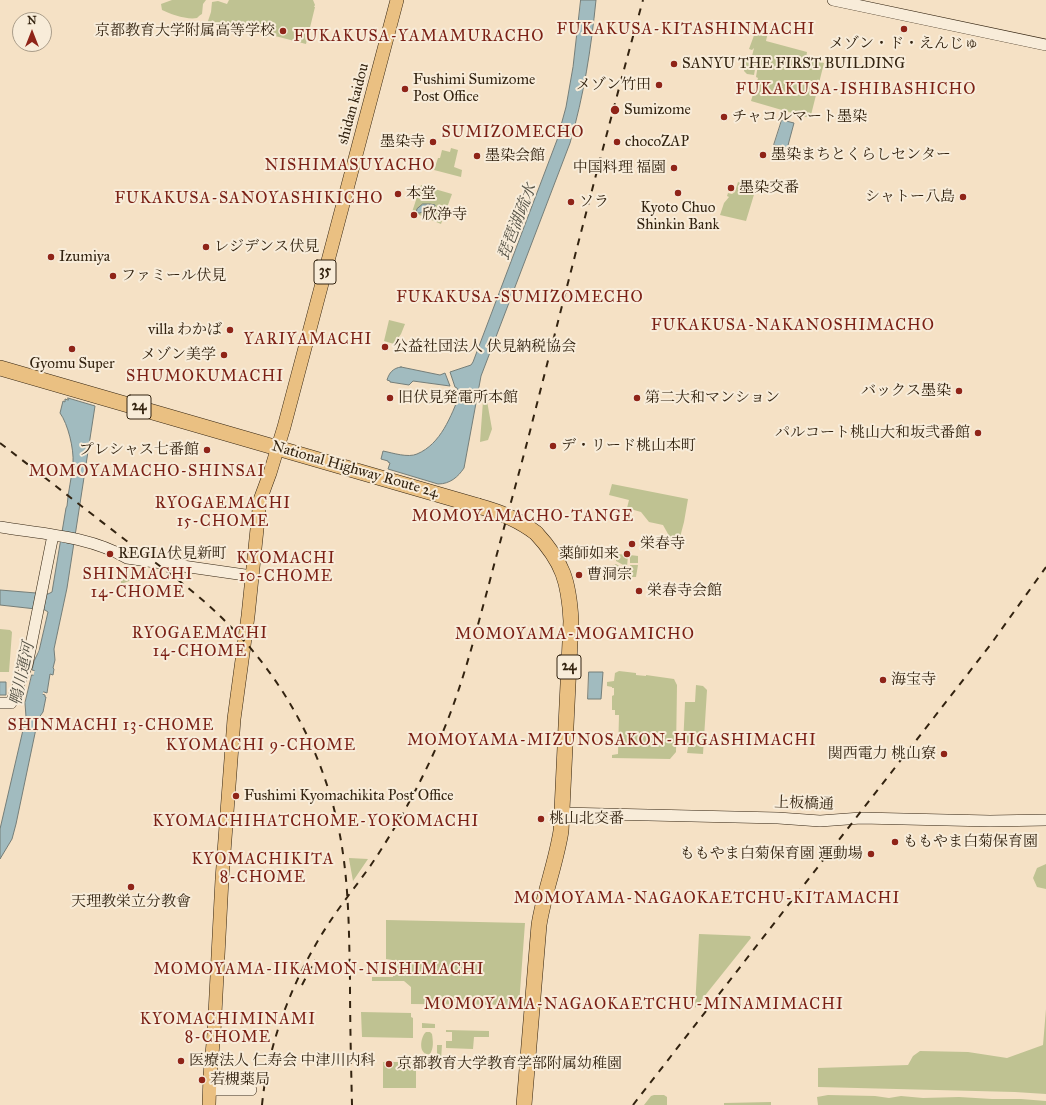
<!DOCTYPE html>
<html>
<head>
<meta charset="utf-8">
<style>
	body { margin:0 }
	#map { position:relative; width:1046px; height:1105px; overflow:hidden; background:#f5e1c5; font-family:"IM FELL Great Primer",serif }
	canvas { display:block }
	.north { position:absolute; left:12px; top:12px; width:40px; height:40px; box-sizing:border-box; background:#f8ecd9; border:1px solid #a99c89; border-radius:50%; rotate:0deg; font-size:11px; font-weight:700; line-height:16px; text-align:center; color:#332310 }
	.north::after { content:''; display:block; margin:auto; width:14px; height:18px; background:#8f2418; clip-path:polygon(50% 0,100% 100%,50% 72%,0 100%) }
</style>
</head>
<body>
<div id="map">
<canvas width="1046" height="1105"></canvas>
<div class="north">N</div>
</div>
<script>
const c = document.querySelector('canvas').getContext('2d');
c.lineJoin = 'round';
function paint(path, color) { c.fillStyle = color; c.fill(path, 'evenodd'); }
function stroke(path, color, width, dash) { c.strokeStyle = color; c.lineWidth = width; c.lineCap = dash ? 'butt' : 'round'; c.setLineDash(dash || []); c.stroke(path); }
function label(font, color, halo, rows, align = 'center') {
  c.font = font + ' "IM FELL Great Primer","Noto Serif JP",serif'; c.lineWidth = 4; c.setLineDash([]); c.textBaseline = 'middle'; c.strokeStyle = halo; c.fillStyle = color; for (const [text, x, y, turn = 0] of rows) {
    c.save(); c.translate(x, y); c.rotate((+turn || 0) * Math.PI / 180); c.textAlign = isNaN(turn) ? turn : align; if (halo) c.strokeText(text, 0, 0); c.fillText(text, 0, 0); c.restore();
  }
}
paint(new Path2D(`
	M 172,0 L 206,0 L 203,4 L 202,14 C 201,14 197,18 197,18 C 187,20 170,14 162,10 L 161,4 Z
	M 229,0 L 313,0 L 315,5 L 314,7 L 315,7 L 306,44 L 225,23 L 222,25 L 207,24 L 211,12 L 212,2 L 218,1 L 227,4 Z
	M 758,28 L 768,32 L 766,41 L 807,52 L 806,58 L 824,63 L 811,115 L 806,117 L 751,101 L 758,78 L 756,77 L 759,58 L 752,56 L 754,48 L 752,50 L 749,49 L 756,30 Z
	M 750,56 L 748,62 L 756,64 L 754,75 L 747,74 L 744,71 L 747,57 Z
	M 451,148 L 458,150 L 454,167 L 462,170 L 461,177 L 434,170 L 438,158 L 440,158 L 442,150 L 450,152 Z
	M 738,182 L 756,188 L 746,221 L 720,215 L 724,203 L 729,197 L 727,196 L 728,193 L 732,194 L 735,192 Z
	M 421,185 L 452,194 L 441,224 L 412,212 Z
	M 389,320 L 405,324 L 401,334 L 394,344 L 384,341 Z
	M 483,401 L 487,401 L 492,429 L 488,440 L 480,442 Z
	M 612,484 L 688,499 L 684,522 L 679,541 L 672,541 L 663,525 L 649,522 L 641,512 L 627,508 L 629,500 L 609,495 Z
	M 617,554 L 628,555 L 627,567 L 616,561 Z
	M 630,555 L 638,556 L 638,563 L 630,563 Z
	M 616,564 L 624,569 L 626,569 L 624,577 L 610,573 L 610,567 Z
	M 630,565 L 638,565 L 636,577 L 632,577 L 632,573 L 630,572 Z
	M 131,576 L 143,576 L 144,581 L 132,580 L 121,584 L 121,579 Z
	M 0,629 L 10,630 L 12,632 L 9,672 L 0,672 Z
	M 619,671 L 636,673 L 636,675 L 646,676 L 646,675 L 674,679 L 677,685 L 676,752 L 670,759 L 612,758 L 612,755 L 618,754 L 619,715 L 615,715 L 615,710 L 612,710 L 612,696 L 614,695 L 614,688 L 612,688 L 612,687 L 607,686 L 607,682 L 614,681 L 615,673 Z
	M 696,685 L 703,686 L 707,690 L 703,754 L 687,753 L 688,747 L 683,747 L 685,702 L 695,702 Z
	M 349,858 L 368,859 L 353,881 L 349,859 Z
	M 1046,864 L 1046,889 L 1037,887 L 1033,878 L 1037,868 Z
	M 386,920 L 525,923 L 519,1005 L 411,1004 L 411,987 L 404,981 L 372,981 L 372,977 L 393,977 L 392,960 L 386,959 Z
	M 699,934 L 750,936 L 751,938 L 695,1008 Z
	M 1046,1009 L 1046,1094 L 1015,1092 L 818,1087 L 818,1068 L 908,1065 L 913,1056 L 920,1051 L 968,1052 L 1007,1058 L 1043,1045 Z
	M 361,1012 L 411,1013 L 411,1017 L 413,1018 L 413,1038 L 362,1037 Z
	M 422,1023 L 435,1024 L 435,1028 L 422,1028 Z
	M 446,1030 L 489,1031 L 489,1037 L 474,1037 L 473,1049 L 446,1048 L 446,1041 L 452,1041 L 452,1032 L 446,1032 Z
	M 426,1032 L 430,1032 L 432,1034 C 433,1041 434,1048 430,1054 C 418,1056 420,1037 426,1032 Z
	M 437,1045 L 442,1045 L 441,1060 L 437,1060 Z
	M 383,1062 L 416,1062 L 416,1088 L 383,1088 Z
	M 654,1095 L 664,1095 L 667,1097 L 667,1105 L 644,1105 L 651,1096 Z
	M 828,1095 L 875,1096 L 889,1098 L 901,1096 L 923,1098 L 959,1097 L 992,1099 L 1021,1099 L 1046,1101 L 1046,1105 L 818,1105 L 817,1097 Z
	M 771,1102 L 771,1105 L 724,1105 L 724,1103 Z`), '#bfc292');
const water = new Path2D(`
	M 581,0 L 596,0 C 591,49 584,95 570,143 L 481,376 L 464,468 C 458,477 450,484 438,484 L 388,469 L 390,463 L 388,462 L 388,461 L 381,459 L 383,451 C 393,453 408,458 417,454 C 441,444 451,416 460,394 L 457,388 L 455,387 L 450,372 L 471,365 L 473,362 L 557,140 L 566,107 L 573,67 Z
	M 782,120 L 794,123 L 787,149 L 774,145 Z
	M 423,204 L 430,204 L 435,205 L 435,206 L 420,213 L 416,213 L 417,209 Z
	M 401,367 L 440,375 L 445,373 L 450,386 L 413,381 L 409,385 L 390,382 L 390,381 L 387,380 C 389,373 393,368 401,367 Z
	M 68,398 L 95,406 L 67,588 L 54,649 L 55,660 L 53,668 L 54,669 L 53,675 L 50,674 L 47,693 L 41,691 L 45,673 L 32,670 L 34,661 L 39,651 L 48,612 L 45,610 L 0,605 L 0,590 L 48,594 L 52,592 L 66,508 L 67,506 C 68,491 72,477 73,463 C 74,449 68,424 60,413 L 63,401 L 65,402 L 65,399 L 68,400 Z
	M 589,672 L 603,672 L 601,699 L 588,699 Z
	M 32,675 L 42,677 L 39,693 L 45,695 L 45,697 L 46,697 L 43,712 L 38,719 L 16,824 L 12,839 L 0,859 L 0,829 L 26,717 L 25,703 Z
	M 0,682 L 6,682 L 6,695 L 0,695 Z`);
paint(water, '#a1bbbf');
stroke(water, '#757e79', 1);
stroke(new Path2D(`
	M 36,694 L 45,654`), '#a1bbbf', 13);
const secondary = new Path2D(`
	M 833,0 L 1046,45
	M 0,527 C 43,534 89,536 127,558 L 252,576
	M 0,703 L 11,703 L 27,665 L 53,535
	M 562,813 L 778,818 L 820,821 L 861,818 L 990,821 L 1046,820
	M 210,1090 L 251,1090`);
const primary = new Path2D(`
	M 209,1105 L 210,1075 L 214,1033 L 222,879 L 234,719 L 248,616 L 260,500 L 270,473 L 284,427 L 397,0`);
const highway = new Path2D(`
	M 0,368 L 478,506
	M 524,1105 L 539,925 C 544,893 556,863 561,831 L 571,621 C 569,582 563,562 536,533`);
stroke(secondary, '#332310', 12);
stroke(primary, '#332310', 14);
stroke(highway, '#332310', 16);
stroke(secondary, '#f8ecd9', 11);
stroke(primary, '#eac082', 13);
stroke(highway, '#eac082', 15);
stroke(new Path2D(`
	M 0,443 C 43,476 85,509 128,542 C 162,568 198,593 228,624 C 288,683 329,764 342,847 C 349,891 349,935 350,980 C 350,1022 351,1063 352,1105
	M 302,985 L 315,960
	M 262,1105 C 268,1042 294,976 329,923 C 344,900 362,879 377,856 C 406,811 431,764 450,714 C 466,672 477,628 489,584 C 502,534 516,485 529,435 C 566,290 603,145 643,0
	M 633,1105 L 991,644 L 1046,567`), '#332310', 2, [7, 7]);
const highwayBridge = new Path2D(`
	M 478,506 C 500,512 518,519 536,533`);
stroke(highwayBridge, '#332310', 16, []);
stroke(highwayBridge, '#eac082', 15);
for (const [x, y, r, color] of [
	[904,29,4,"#8f2418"],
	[283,31,4,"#8f2418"],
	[674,64,4,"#8f2418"],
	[659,85,4,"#8f2418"],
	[405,89,4,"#8f2418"],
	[615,110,5,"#8f2418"],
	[724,117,4,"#8f2418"],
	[433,142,4,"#8f2418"],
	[617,142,4,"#8f2418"],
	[763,155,4,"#8f2418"],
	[477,156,4,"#8f2418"],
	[674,168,4,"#8f2418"],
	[731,188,4,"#8f2418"],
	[678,193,4,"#8f2418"],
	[398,194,4,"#8f2418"],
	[963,197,4,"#8f2418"],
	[571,202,4,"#8f2418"],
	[414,215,4,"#8f2418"],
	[206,247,4,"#8f2418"],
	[51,257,4,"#8f2418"],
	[113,276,4,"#8f2418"],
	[230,330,4,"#8f2418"],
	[385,347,4,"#8f2418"],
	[72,349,4,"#8f2418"],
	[224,355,4,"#8f2418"],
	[959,391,4,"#8f2418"],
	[390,398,4,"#8f2418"],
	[637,398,4,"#8f2418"],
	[978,433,4,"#8f2418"],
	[553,446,4,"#8f2418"],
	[207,450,4,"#8f2418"],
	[632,544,4,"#8f2418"],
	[110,554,4,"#8f2418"],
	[627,554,4,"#8f2418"],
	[579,575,4,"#8f2418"],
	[639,591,4,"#8f2418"],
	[883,680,4,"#8f2418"],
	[944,754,4,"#8f2418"],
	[236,796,4,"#8f2418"],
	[541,819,4,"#8f2418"],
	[895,842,4,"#8f2418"],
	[871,854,4,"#8f2418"],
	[131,887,4,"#8f2418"],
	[181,1061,4,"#8f2418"],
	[389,1064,4,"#8f2418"],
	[202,1080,4,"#8f2418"]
]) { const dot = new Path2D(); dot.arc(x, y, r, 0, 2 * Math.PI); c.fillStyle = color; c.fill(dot); stroke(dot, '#f8ecd9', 1.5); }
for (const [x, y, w] of [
	[325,272,22],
	[139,407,24],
	[569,667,24]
]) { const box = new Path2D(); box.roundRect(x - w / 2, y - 12, w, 24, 3); c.fillStyle = '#f8ecd9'; c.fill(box); stroke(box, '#332310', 1); }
label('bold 14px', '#332310', null, [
	["35",325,272],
	["24",139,407],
	["24",569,667]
]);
label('15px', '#332310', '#f8ecd9', [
	["京都教育大学附属高等学校",275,31,"right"],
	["メゾン・ド・えんじゅ",904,44,"center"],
	["SANYU THE FIRST BUILDING",682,64],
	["Fushimi Sumizome",413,80],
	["Post Office",413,97],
	["メゾン竹田",651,85,"right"],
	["Sumizome",624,110],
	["チャコルマート墨染",732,117],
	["墨染寺",425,142,"right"],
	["chocoZAP",625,142],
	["墨染まちとくらしセンター",771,155],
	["墨染会館",485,156],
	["中国料理 福園",666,168,"right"],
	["墨染交番",739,188],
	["本堂",406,194],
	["シャトー八島",955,197,"right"],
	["ソラ",579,202],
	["Kyoto Chuo",678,208,"center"],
	["Shinkin Bank",678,225,"center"],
	["欣浄寺",422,215],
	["レジデンス伏見",214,247],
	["Izumiya",59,257],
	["ファミール伏見",121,276],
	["villa わかば",222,330,"right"],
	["公益社団法人 伏見納税協会",393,347],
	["メゾン美学",216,355,"right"],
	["Gyomu Super",72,364,"center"],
	["バックス墨染",951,391,"right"],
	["旧伏見発電所本館",398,398],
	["第二大和マンション",645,398],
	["パルコート桃山大和坂弐番館",970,433,"right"],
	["デ・リード桃山本町",561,446],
	["プレシャス七番館",199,450,"right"],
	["栄春寺",640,544],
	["REGIA伏見新町",118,554],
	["薬師如来",619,554,"right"],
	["曹洞宗",587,575],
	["栄春寺会館",647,591],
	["海宝寺",891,680],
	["関西電力 桃山寮",936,754,"right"],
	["Fushimi Kyomachikita Post Office",244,796],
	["桃山北交番",549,819],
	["ももやま白菊保育園",903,842],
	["ももやま白菊保育園 運動場",863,854,"right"],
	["天理教栄立分教會",131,902,"center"],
	["医療法人 仁寿会 中津川内科",189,1061],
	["京都教育大学教育学部附属幼稚園",397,1064],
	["若槻薬局",210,1080]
], 'left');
label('15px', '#332310', '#f8ecd9', [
	["shidan kaidou",354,104,-75],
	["National Highway Route 24",355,470,16],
	["上板橋通",804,804,2]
]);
c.letterSpacing = '1px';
label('16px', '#7a1f14', '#f8ecd9', [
	["FUKAKUSA-KITASHINMACHI",686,30],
	["FUKAKUSA-YAMAMURACHO",419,37],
	["FUKAKUSA-ISHIBASHICHO",856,90],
	["SUMIZOMECHO",513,133],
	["NISHIMASUYACHO",350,166],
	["FUKAKUSA-SANOYASHIKICHO",249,199],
	["FUKAKUSA-SUMIZOMECHO",520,298],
	["FUKAKUSA-NAKANOSHIMACHO",793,326],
	["YARIYAMACHI",308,340],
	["SHUMOKUMACHI",205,377],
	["MOMOYAMACHO-SHINSAI",147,472],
	["RYOGAEMACHI",223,504],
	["15-CHOME",223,522],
	["MOMOYAMACHO-TANGE",523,517],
	["KYOMACHI",286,559],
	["10-CHOME",286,577],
	["SHINMACHI",138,575],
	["14-CHOME",138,593],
	["RYOGAEMACHI",200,634],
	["14-CHOME",200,652],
	["MOMOYAMA-MOGAMICHO",575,635],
	["SHINMACHI 13-CHOME",111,726],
	["MOMOYAMA-MIZUNOSAKON-HIGASHIMACHI",612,741],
	["KYOMACHI 9-CHOME",261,746],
	["KYOMACHIHATCHOME-YOKOMACHI",316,822],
	["KYOMACHIKITA",263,860],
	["8-CHOME",263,878],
	["MOMOYAMA-NAGAOKAETCHU-KITAMACHI",707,899],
	["MOMOYAMA-IIKAMON-NISHIMACHI",319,970],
	["MOMOYAMA-NAGAOKAETCHU-MINAMIMACHI",634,1005],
	["KYOMACHIMINAMI",228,1020],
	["8-CHOME",228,1038]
]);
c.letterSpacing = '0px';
label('italic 16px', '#545145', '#f8ecd9', [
	["琵琶湖疏水",518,222,-69],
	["鴨川運河",23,674,-78]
]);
</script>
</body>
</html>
